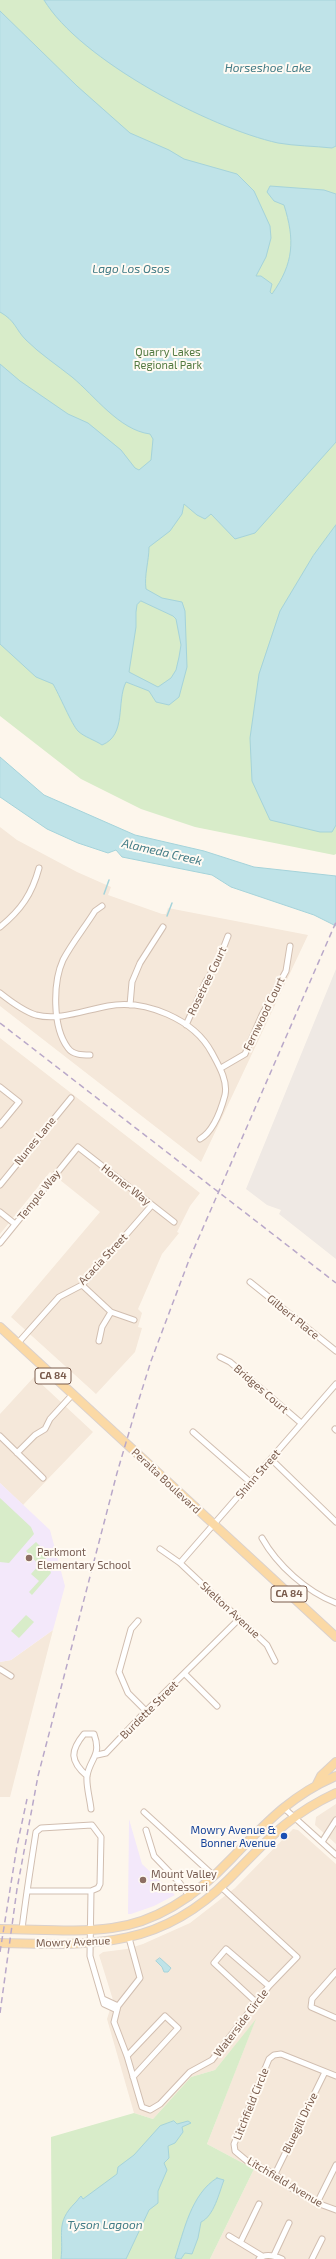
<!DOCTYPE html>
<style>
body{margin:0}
canvas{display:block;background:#fdf6ec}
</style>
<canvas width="336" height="2259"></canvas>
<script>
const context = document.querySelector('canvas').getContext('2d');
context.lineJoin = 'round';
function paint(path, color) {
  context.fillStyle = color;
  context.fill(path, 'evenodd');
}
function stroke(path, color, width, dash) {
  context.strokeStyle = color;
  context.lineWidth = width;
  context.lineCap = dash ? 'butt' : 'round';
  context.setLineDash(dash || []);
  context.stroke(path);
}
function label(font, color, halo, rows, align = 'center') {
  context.font = font + ' "Exo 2",sans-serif';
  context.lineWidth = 4;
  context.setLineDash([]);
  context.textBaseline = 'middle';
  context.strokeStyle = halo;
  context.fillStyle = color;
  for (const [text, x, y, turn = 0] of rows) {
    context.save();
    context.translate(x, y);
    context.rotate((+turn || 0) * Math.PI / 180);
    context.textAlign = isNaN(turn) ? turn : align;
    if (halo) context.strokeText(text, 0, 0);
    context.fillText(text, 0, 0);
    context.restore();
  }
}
paint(new Path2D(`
 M0,827l17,13 60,32 34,15 -3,8 54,19h4l2,-6 140,27 -107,227 -201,-156z
 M0,1038l200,155 -10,13 -13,26 2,1 -17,21 -24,55 4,4 -4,14 4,1 -7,24 -39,42 -85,-77 89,-105 -50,-40 -50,62z
 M34,1377l59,55 -70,73 -23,-22v-69z
 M53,1630l-43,167h-10v-135l11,-2z
 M336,1804v40l-21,-19 1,-8z
 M293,1829l5,1 38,34v395h-126l44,-90 -47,-25 48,-123 -40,49 -24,7 -38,42 -19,-6 -27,-94 6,-19 -14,-45 4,-3 24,-3 16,-5 47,-21 45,-35z`), '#f5e8da');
paint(new Path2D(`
 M336,969v290l-57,-45 2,-4 -14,-5 -21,-16z`), '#efe9e4');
paint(new Path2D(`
 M0,1483l50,47 15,56 -12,44 -42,30 -11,2z
 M129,1819l13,45 33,31 -21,11 -23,8h-3z`), '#f3e8fa');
paint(new Path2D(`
 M0,0h336v854l-2,1 -139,-28 -54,-18 -60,-30 -81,-63z
 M0,1498l31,29 3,7 -25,29 -9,-1z
 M36,1542l6,6 9,25 -19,22 -3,-3 10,-11 -8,-7 8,-9 -13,-14z
 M26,1615l8,7 -15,16 -8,-7z
 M256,2019l-49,125 47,25 -44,90h-158l-1,-122 83,-24 19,6 38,-42 24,-7z`), '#d8ecc9');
const water = new Path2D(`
 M44,0h292v146l-4,2c-18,-2 -37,-2 -54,-5 -68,-15 -198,-83 -234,-143z
 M0,11l77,75 53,47 39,17 15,9 53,15 17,17 16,35 1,12 -5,19 -10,19h5l11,8 -2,8 2,2c22,-31 23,-54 12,-89l-10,-4 -7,-9 3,-6 54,4 12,4v248l-81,91 -20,6 -24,-25 -6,5 -8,-4 -13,-11 -2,10 -12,17 -21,16c0,14 -5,28 -3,42l16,9 20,4 3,9 2,56 -8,30 -10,8 -13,-3 -7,-11 -23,-9c-10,20 1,53 -24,63 -7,-5 -18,-8 -24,-14 -6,-6 -19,-37 -25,-47l-17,-7 -36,-33v-280l20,17 48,33 20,9 33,27 14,18 4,2 12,-10 2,-21 -3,-5c-31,-4 -55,-38 -78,-57 -15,-12 -32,-23 -46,-37 -11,-11 -10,-19 -26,-28zM141,601l32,15 3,3 5,26 -2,12 -3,13 -5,8 -13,9 -29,-15 7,-45v-15l1,-7z
 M336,525v300l-4,7h-12l-50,-12 -18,-39 -2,-43 9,-64 21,-63 33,-55z
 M0,757l44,38 91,40 69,16 50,16 82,9v50l-22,-11 -83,-28 -19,-12 -90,-18 -6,-7 -8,3 -30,-10 -31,-14 -47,-32z
 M160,1958l11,10 -3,4h-4l-2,-5 -6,-6z
 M174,2121l3,3 11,-3 3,2 -9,4 1,5 -8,11 -7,3 1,12 -5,5 3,7 -9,21v12l-9,7 -23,49h-65c3,-25 -6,-36 14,-56 3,-3 3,-4 6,-7l2,3 34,-25 1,-7 16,-12 26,-29z
 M217,2178l7,2c-5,13 -10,36 -23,42l-3,16 -6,16 -7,-1 -4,6 -6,-1c9,-27 16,-64 42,-80z`);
paint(water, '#bfe3e8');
stroke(water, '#a5d3da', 1);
stroke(new Path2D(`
 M104,894l5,-14
 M167,916l5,-13`), '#a5d3da', 1.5);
const minor = new Path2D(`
 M0,927c21,-17 32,-33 39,-59
 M0,993c10,8 23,18 36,22 23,6 49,-5 72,-9 37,-7 86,13 104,47 7,13 16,28 13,42 -4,15 -11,36 -25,44
 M130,1005l2,-23 8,-19 23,-36
 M186,1025l20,-44 12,-19 10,-26
 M90,1055c-8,0 -17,0 -22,-7 -16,-21 -15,-66 -5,-88 9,-17 22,-33 32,-49l7,-5
 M221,1068l24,-14 17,-39 24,-44 4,-25
 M0,1087l19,15 -19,23
 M0,1185l71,-87
 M0,1212l15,12
 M0,1243l78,-96 96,75
 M250,1282l86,69
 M82,1285l29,27 23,8
 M99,1341l3,-14 9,-15
 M18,1343l41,-46 23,-12 70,-80
 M220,1357l10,5 71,61
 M335,1429l1,1
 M193,1432l57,50
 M0,1436l43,42
 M17,1453l18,-18 10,-6 5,-10 23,-25
 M271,1459l65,63
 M262,1538c15,27 45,54 74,65
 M160,1549l20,14 87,82 8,16
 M180,1563l156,-179
 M138,1621l-7,8 -12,43 9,21 18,18
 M0,1669l11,7
 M185,1674l32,32
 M97,1755l9,-2 40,-42 93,-92
 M87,1776c-17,-15 -17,-25 -3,-42h10c8,22 -4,24 -7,42 -1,10 3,23 4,33
 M284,1808l52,47
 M144,1812l70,64
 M146,1830l8,26 25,26 11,15
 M322,1842l14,-22
 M91,1891l-1,65 14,48 13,6
 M22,1929c4,-33 9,-65 14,-97l5,-4 51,-3 9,12 -1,47 -2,4 -7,3h-64
 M129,1938l11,40 -22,28 -4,16 13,34 15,51 8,3 10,-6 30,-32 22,-12 57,-74 28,-29 -76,-70
 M336,1972l-24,27 -1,8 25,11
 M103,1999l15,7
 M256,2002l-42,-39 12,-14 43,37
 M127,2056l38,-40 13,12 -45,49
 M336,2076l-55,-22 -7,1 -5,4 -35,85 1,7 12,10 28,13 16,14 26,15 19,7
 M275,2174l50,-102
 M317,2203l19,-38
 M229,2236l33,20
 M241,2241l18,-37
 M274,2255l15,-32
 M259,2259c6,-6 16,-3 23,0
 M312,2259l10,-20`);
const primary = new Path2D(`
 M0,1327l336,310
 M316,1786l5,-10 15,-14
 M0,1929c37,0 76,4 112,-1 48,-6 88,-36 120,-70 33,-34 59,-63 104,-82
 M0,1943c91,2 159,7 228,-63 37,-37 58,-64 108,-87`);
stroke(minor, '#d1beb0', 7);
stroke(primary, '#dad1cd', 10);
stroke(minor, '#fff', 5);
stroke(primary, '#fbd9a5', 8);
stroke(new Path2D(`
 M0,1023l336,260
 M0,1952l17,-106 10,-47
 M0,2013l17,-124 21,-113 79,-303 18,-61 16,-51 38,-101 147,-338`), '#b9a8c9', 1.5, [6, 4]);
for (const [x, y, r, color] of [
 [29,1558,4,"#8d6e63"],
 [284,1836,4,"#1a4fb4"],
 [143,1880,4,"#8d6e63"]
]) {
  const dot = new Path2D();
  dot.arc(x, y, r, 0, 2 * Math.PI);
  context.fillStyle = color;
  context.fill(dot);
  stroke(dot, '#fffaf3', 1.5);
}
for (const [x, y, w] of [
 [53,1376,36],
 [289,1594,36]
]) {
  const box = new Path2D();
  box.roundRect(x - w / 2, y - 8, w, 16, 3);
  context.fillStyle = '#fffaf3';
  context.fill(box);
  stroke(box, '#7a5c4d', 1);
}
label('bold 10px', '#7a5c4d', null, [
 ["CA 84",53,1376],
 ["CA 84",289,1594]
]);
label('11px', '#537a41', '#fffaf3', [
 ["Quarry Lakes",168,352],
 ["Regional Park",168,365]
]);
label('11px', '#7a5c4d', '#fffaf3', [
 ["Rosetree Court",207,981,-64],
 ["Fernwood Court",264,1014,-64],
 ["Nunes Lane",35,1141,-51],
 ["Horner Way",126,1185,38],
 ["Temple Way",39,1195,-51],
 ["Acacia Street",103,1259,-47],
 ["Gilbert Place",293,1317,39],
 ["Bridges Court",261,1389,41],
 ["Shinn Street",258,1474,-49],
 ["Peralta Boulevard",166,1481,43],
 ["Skelton Avenue",230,1610,43],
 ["Burdette Street",149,1710,-45],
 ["Mowry Avenue",73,1942,-2],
 ["Waterside Circle",241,2023,-53],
 ["Litchfield Circle",251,2104,-68],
 ["Bluegill Drive",300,2123,-64],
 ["Litchfield Avenue",285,2182,31]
]);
label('11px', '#785e54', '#fffaf3', [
 ["Parkmont",37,1552],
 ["Elementary School",37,1565],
 ["Mount Valley",151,1874],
 ["Montessori",151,1887]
], 'left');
label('11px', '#164399', '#fffaf3', [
 ["Mowry Avenue &",276,1830],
 ["Bonner Avenue",276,1843]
], 'right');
label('italic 12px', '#437c86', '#fffaf3', [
 ["Horseshoe Lake",268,68],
 ["Lago Los Osos",131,269],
 ["Alameda Creek",162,852,13],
 ["Tyson Lagoon",105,2225]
]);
</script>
